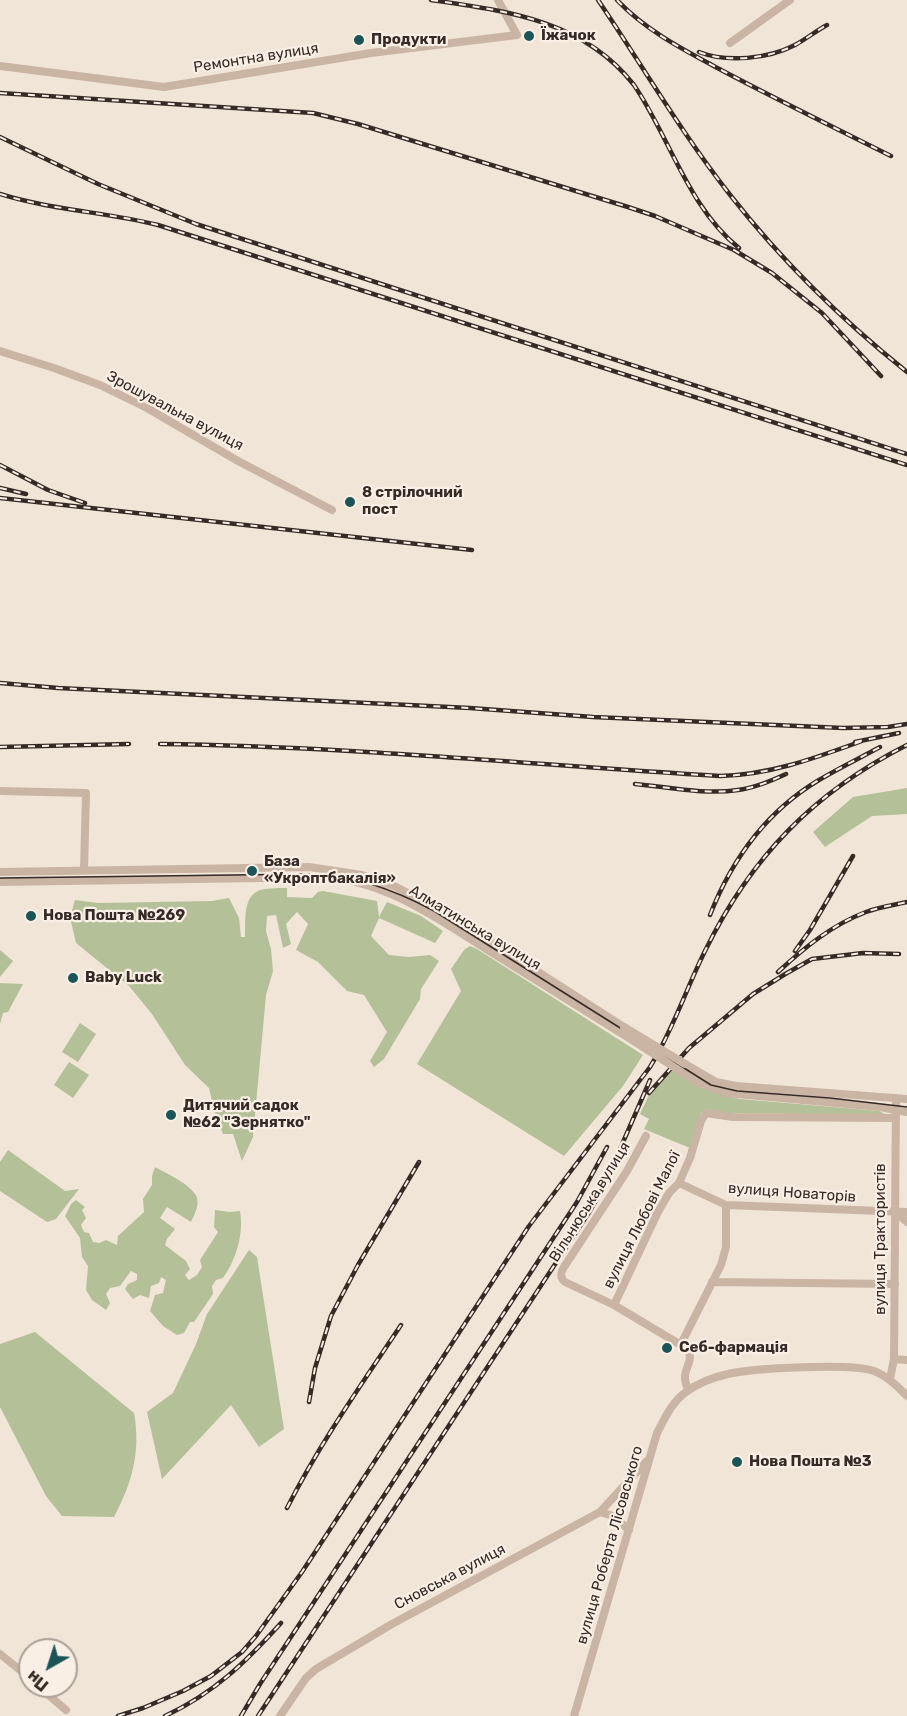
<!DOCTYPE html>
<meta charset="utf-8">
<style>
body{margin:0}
#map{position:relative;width:907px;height:1716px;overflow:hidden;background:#f1e5d8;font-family:Rubik,sans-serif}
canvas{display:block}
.north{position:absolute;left:18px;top:1638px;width:60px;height:60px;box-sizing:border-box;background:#f9efe5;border:2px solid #aba099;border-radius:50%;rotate:219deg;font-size:16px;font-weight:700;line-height:24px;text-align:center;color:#352a26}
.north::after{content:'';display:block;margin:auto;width:21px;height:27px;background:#1b5557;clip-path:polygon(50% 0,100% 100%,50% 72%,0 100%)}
</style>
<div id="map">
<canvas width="907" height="1716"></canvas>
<div class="north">Пн</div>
</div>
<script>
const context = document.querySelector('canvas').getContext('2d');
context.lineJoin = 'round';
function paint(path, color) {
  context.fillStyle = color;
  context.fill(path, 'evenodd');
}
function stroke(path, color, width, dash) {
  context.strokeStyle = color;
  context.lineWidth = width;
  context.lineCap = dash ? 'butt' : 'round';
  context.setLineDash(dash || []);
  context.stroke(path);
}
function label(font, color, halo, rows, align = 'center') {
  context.font = font + ' Rubik,sans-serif';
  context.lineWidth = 4.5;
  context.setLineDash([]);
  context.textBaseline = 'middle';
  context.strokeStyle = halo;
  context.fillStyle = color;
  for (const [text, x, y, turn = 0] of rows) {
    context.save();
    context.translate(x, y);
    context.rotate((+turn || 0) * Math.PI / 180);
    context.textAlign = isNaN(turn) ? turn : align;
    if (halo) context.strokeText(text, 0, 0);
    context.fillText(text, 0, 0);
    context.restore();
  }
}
paint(new Path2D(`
 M907,788v26l-35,2 -47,31 -12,-15 40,-35z
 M278,888h9v9l25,1 6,-6 5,-1 54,10 2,16 8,-15 34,14 22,15 -8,12 -56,-25 -8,18 18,19 20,2 21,-2 9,6 -18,28 -1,10 -36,60 -10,8 -4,-6 17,-29 -23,-37 -17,-4 -29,-29 -22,-12 12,-26 -11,-12 -11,12 5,20 -8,4 -7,-33 -9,1 -1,15 5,18 2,22 -7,24 -13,142 -11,24 -9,-27h-10l-8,-21 -6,-25 -24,-23 -33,-51 -23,-28 -53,-43 -6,-26 5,-17 23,3 114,-2 17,-3 10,20 2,19h4c1,-13 -3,-39 13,-46 6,-3 14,-2 20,-3z
 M470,946l7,3 166,106 -20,31 -59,70 -147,-92 44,-73 -10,-22 13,-19z
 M0,950l13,11 -13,16z
 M0,983l23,1 -15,28 -5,1 -3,11z
 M80,1023l16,11 -18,28 -16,-10z
 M69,1062l20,13 -16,23 -19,-13z
 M672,1069c22,15 42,25 68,30l139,12 8,4 -159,-2 -22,-4 -5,4 -11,35 -46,-19 5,-10 -9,-5 8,-17z
 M8,1150l57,41 14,-2 -23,30 -9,3 -47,-31v-29z
 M155,1167c11,6 33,16 40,27 6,8 0,20 -4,28l-24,-15 -7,11 15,11 -8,10 -2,6 21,16 4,8 -5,6 4,5 8,-5 5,-8 -2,-7 18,-28 -4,-5 1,-17 15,2 10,-1c4,23 -4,49 -17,67l-7,2 -4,6 1,8 -19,28h-4l-6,11 -7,2 -14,-9 -13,-15 5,-16 8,-2 3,-13 -5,-3 -2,6 -8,3 -2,12 -9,-3 -7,4 -8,-10 3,-5 9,-4v-6l-6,-3 -11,15 -10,2 -4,6 4,9 -4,7 -14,-10 -6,-10 2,-24 -6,-9 -2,-19 -15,-22 6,-12 5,-4 9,7 -3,3 4,8 -5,7 3,7 5,1 4,9 6,1 7,-3 11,5 1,-9 26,-24 -1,-13 9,-14v-9z
 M249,1250l8,7 27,172 -25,18 -28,-42 -69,74 -15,-67 26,-19 23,-49 11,-30z
 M35,1332l99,81c7,39 -2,70 -20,104l-52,-1 -16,-20 -46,-89v-63z`), '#b4c098');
stroke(new Path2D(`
 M730,43l60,-43
 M0,66l164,21 207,-34 146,-18 -19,-35
 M0,351l54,17 46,17 47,23 91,53 94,49
 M0,791l86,2 -2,77
 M0,872l309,-5 53,8 32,11 48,24 182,117
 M0,882l326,-5c59,5 106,38 154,68 47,29 94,59 141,88
 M685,1064l31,18 20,4 171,13
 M680,1071l19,12 27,10 154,14 27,5
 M646,1136l-19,35 -63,96c-3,5 -5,10 1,15l49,23 72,43c9,11 0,16 -1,28 -1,5 2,9 3,14
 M679,1183l47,22 181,7
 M895,1212l12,10
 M712,1282l183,2
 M614,1305l44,-93 11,-19 10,-10 11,-25 11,-37 5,-8 27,4 163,1
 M681,1344l40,-79 5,-18v-42
 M894,1359l13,1
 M890,1379l4,-20 2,-261
 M600,1512l13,4 16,14
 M0,1654l30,24
 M38,1686l28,24
 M280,1716l26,-38 10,-9 76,-45 208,-112 47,-51
 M574,1716l83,-283c8,-15 15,-31 29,-41 11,-8 28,-15 42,-18 26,-6 123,-11 146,-3 13,5 23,15 33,25`), '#cab4a4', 8);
stroke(new Path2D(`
 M0,878l311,-4c44,1 84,16 123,37l277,174 26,6 93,7 77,9`), '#352a26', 1.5);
const rail = new Path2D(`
 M431,0c76,11 152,20 203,85 36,53 54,122 105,163
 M598,0c44,65 84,134 133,196 51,65 111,124 176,176
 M617,0c29,31 69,51 106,71 55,29 112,57 168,85
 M699,52c28,11 69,7 96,-7 11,-6 21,-14 32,-20
 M0,93l313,20 45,11 270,83 27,9 79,34 38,23 50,40 59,63
 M0,137l98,47 98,40 711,230
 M0,194c51,16 106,18 158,31l749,240
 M0,465l48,25 37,13
 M0,488l26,6
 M0,498l472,52
 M0,683l58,5 412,20 123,9 250,11 45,-1 19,-3
 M855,742l44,-9
 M160,744c187,2 373,21 560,32 50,-1 95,-18 142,-35
 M0,747l129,-3
 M635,784c33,3 70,11 103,6 16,-2 33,-9 48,-16
 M710,915c22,-56 57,-104 109,-135 20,-12 41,-22 61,-33
 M795,951l15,-21 43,-74
 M778,972c27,-25 54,-47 88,-60 13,-5 28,-7 41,-10
 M649,1093l40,-45 64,-54 34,-21 25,-14 51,-6 36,1
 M309,1402l6,-34 16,-52 27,-51 61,-103
 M287,1508c33,-65 74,-123 114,-183
 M118,1716l25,-8 40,-17 28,-15 31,-24 14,-16 46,-64 227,-346 121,-159c23,-37 36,-78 55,-116 46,-94 109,-159 202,-206
 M165,1716c49,-23 80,-53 116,-93
 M241,1716l19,-32 317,-482 30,-55
 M258,1716l332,-505 14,-25 46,-106`);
stroke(rail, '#352a26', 4.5);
stroke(rail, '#f9efe5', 2, [7]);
stroke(new Path2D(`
 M624,1027l61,37
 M621,1033l59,38`), '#cab4a4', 8);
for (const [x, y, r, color] of [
 [529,36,6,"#1b5557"],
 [359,40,6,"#1b5557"],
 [350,502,6,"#1b5557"],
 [252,871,6,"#1b5557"],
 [31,916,6,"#1b5557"],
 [73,978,6,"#1b5557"],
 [171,1115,6,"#1b5557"],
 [667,1348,6,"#1b5557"],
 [737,1462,6,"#1b5557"]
]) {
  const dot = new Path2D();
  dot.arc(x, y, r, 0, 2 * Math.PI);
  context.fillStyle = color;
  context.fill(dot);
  stroke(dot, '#f9efe5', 2);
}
label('bold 15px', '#352a26', '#f9efe5', [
 ["Їжачок",541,36],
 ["Продукти",371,40],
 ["8 стрілочний",362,493],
 ["пост",362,510],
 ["База",264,862],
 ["«Укроптбакалія»",264,879],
 ["Нова Пошта №269",43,916],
 ["Baby Luck",85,978],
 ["Дитячий садок",183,1106],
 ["№62 \"Зернятко\"",183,1123],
 ["Себ-фармація",679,1348],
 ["Нова Пошта №3",749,1462]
], 'left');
label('15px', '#352a26', '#f9efe5', [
 ["Ремонтна вулиця",256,58,-9],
 ["Зрошувальна вулиця",175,411,28],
 ["Алматинська вулиця",475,928,31],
 ["вулиця Новаторів",792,1193,4],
 ["Вільнюська вулиця",590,1202,-58],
 ["вулиця Любові Малої",642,1220,-63],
 ["вулиця Трактористів",881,1239,-90],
 ["вулиця Роберта Лісовського",610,1545,-74],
 ["Сновська вулиця",450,1577,-28]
]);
</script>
